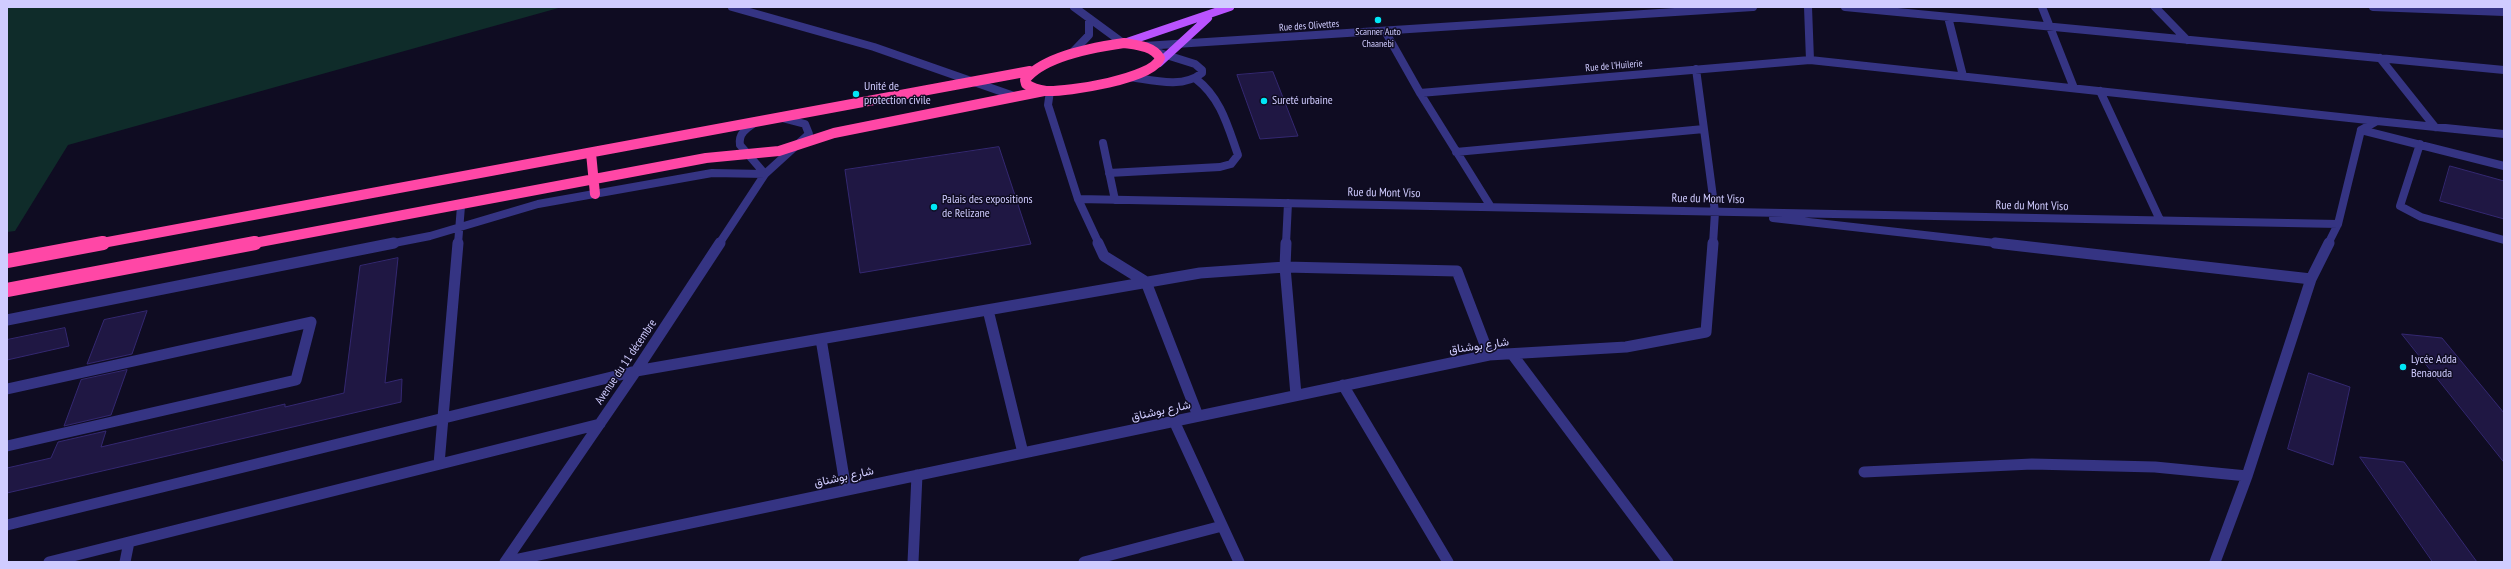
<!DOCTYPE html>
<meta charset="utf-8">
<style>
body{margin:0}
#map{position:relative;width:2511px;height:569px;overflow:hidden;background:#0f0c22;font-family:"PT Sans Narrow",sans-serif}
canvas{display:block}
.frame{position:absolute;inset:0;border:8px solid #d0ccff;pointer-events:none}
</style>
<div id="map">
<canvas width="2511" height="569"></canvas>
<div class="frame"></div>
</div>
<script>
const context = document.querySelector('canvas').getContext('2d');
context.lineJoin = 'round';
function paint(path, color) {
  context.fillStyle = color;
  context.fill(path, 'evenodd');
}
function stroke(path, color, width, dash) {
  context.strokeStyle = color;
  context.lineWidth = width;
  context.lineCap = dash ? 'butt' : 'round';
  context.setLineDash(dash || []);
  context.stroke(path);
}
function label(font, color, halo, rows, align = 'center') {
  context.font = font + ' "PT Sans Narrow",Vazirmatn,sans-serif';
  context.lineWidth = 3;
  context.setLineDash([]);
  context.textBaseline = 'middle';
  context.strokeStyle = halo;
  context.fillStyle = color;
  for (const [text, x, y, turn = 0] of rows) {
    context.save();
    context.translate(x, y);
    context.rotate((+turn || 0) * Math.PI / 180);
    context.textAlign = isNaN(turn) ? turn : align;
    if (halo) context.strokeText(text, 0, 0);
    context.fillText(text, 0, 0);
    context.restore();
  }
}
paint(new Path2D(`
 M7,7h555l-494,138 -53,86 -8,1z`), '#0f2c2a');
const building = new Path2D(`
 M1273,72l25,64 -38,3 -23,-64z
 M999,147l32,97 -171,29 -15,-103z
 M2450,166l54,15v38l-64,-18z
 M398,258l-13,125 17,-4 -1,23 -394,91v-25l44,-10 7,-16 48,-11 -5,16 184,-43v3l59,-14 16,-127z
 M147,311l-15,43 -45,10 17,-44z
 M65,328l4,18 -62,14v-20z
 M2402,334l40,4 62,75v49z
 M127,370l-16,45 -47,11 17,-46z
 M2309,373l41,14 -17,78 -45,-16z
 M2360,457l44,5 73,100h-44z`);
paint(building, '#1f1743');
stroke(building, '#342871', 1);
stroke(new Path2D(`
 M732,7l142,40 140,49
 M1074,7l49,36
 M1808,7l2,53 567,61
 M1845,7l659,63
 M2042,7l32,81
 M2155,7l32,33
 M2373,7l131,5
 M1948,17l15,59
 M1385,31l35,62 71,114
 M1144,46l609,-39
 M1070,55l19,-20v-16
 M2380,58l55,69
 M1696,69l19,143 -2,32
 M1130,77c22,3 53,12 72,-4v-3l-7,-6 -35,-11
 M1050,91l-2,14 30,94 21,45
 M2100,91l60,129
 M1420,93l390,-33
 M756,122c-9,6 -18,11 -16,23l25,29
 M2504,134l-127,-13 -16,9 143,36
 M1103,143l12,57
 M2420,144l-20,62 21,11 83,23
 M1456,152l248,-23
 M1109,173l111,-6 11,-3 7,-9c-10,-28 -17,-57 -42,-76
 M1078,199l1260,25
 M1773,218l231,26
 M389,244l41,-8 108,-32 174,-31 53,1
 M458,244l3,-38
 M719,244l46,-70 44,-40 -4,-10 -23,-6
 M1286,244l2,-41
 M2328,244l10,-20 23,-94`), '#353483', 8);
stroke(new Path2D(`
 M1098,243l6,13 42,26 52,134
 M1286,243l-1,24 11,128
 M1995,243l316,36
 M988,310l35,143
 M7,320l387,-77
 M821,339l25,151
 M1512,354l156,208
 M1343,385l105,177
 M7,389l304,-67 -15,58 -289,66
 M1174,421l65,141
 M439,464l19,-221
 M1864,472l168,-8 123,3 92,9
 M7,525l629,-154 564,-98 85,-6 172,4 32,84
 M49,562l551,-138
 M125,562l4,-20
 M505,562l984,-207 137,-8 80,-15 7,-89
 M505,562l131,-191 84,-128
 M913,562l4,-87
 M1084,562l138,-36
 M2215,562l32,-86 64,-197 18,-36`), '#353483', 11);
stroke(new Path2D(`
 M1124,43l106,-36
 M1159,63l49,-45`), '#b953ff', 8);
stroke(new Path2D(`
 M1124,43c13,2 29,3 36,15 -6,21 -93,34 -114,33 -7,-1 -14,-3 -20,-7l-1,-4c18,-24 70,-33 99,-37z
 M591,153l4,41
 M97,244l933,-173
 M249,244l457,-86 73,-7 55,-18 210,-42`), '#ff47a6', 10);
stroke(new Path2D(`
 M7,261l96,-18
 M7,290l248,-47`), '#ff47a6', 14);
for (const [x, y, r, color] of [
 [1378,20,4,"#00e7f7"],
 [856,94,4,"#00e7f7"],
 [1264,101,4,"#00e7f7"],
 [934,207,4,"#00e7f7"],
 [2403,367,4,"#00e7f7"]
]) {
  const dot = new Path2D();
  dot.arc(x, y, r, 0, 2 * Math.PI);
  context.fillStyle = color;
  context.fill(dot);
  stroke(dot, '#0f0c22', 1.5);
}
label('10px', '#d0ccff', '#0f0c22', [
 ["Rue des Olivettes",1309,26,-4],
 ["Rue de l'Huilerie",1614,66,-5]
]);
label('10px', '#d0ccff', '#0f0c22', [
 ["Scanner Auto",1378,32],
 ["Chaanebi",1378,44]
]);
label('12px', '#d0ccff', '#0f0c22', [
 ["Unité de",864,87],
 ["protection civile",864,101],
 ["Sureté urbaine",1272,101],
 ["Palais des expositions",942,200],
 ["de Relizane",942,214],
 ["Lycée Adda",2411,360],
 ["Benaouda",2411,374]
], 'left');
label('12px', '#d0ccff', '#0f0c22', [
 ["Rue du Mont Viso",1384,193,1],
 ["Rue du Mont Viso",1708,199,1],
 ["Rue du Mont Viso",2032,206,1],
 ["شارع بوشناق",1479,346,-8],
 ["Avenue du 11 décembre",626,362,-56],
 ["شارع بوشناق",1161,411,-12],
 ["شارع بوشناق",844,477,-12]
]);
</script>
